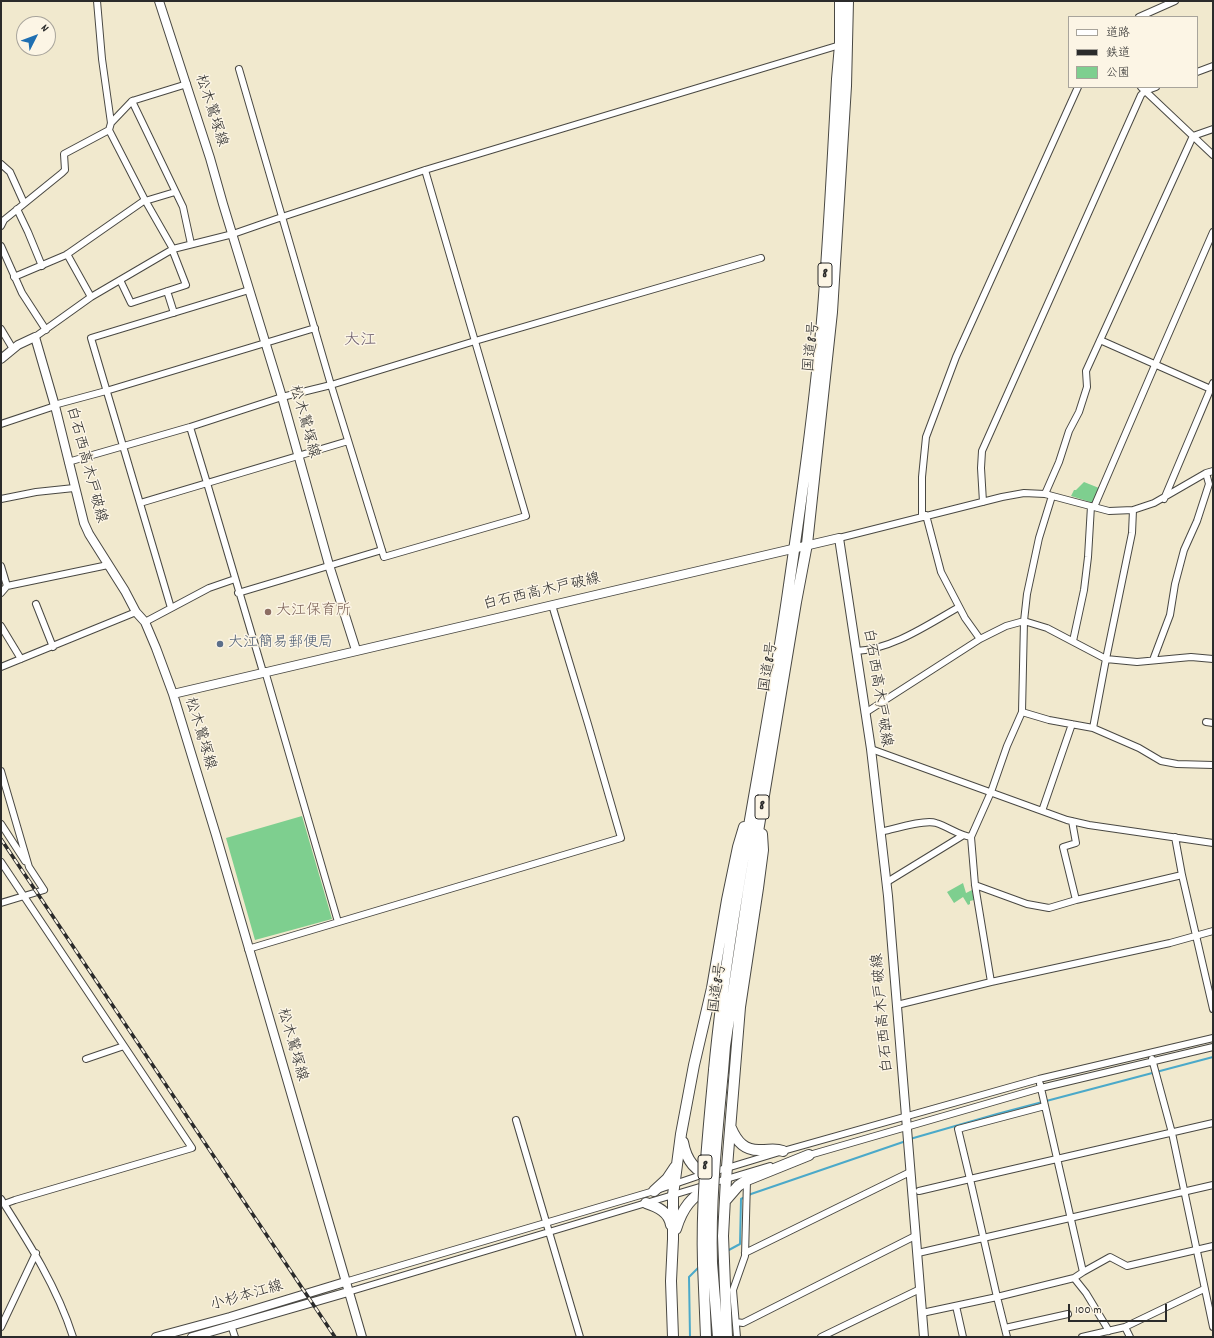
<!DOCTYPE html>
<meta charset="utf-8">
<style>
body{margin:0}
#map{position:relative;width:1214px;height:1338px;overflow:hidden;background:#f1e9ce;font-family:Dekko,"Klee One",sans-serif}
canvas{display:block}
.frame{position:absolute;inset:0;border:2px solid #2b2b2b;pointer-events:none}
.legend{position:absolute;left:1068px;top:16px;width:130px;height:72px;box-sizing:border-box;background:#fcf5e5;border:1px solid #a8a49b;margin:0;padding:5px 7px;list-style:none;font-size:12px;color:#2b2b2b}
.legend li{display:flex;align-items:center;gap:8px;height:20px}
.legend b{width:20px;border:1px solid #a8a49b}
.north{position:absolute;left:16px;top:16px;width:40px;height:40px;box-sizing:border-box;background:#fcf5e5;border:1px solid #a8a49b;border-radius:50%;rotate:48deg;font-size:11px;font-weight:700;line-height:16px;text-align:center;color:#2b2b2b}
.north::after{content:'';display:block;margin:auto;width:14px;height:18px;background:#1f6fb2;clip-path:polygon(50% 0,100% 100%,50% 72%,0 100%)}
.scale{position:absolute;left:1068px;top:1304px;width:99px;height:18px;box-sizing:border-box;border:2px solid #2b2b2b;border-top:0;padding-left:5px;font-size:12px;line-height:14px;white-space:nowrap;color:#2b2b2b;-webkit-text-stroke:3px #fcf5e5;paint-order:stroke}
</style>
<div id="map">
<canvas width="1214" height="1338"></canvas>
<div class="frame"></div>
<ul class="legend">
<li><b style="height:5px;background:#fff"></b>道路</li>
<li><b style="height:5px;background:#2b2b2b"></b>鉄道</li>
<li><b style="height:11px;background:#7ecf8f"></b>公園</li>
</ul>
<div class="north">N</div>
<div class="scale">100 m</div>
</div>
<script>
const context = document.querySelector('canvas').getContext('2d');
context.lineJoin = 'round';
function paint(path, color) {
  context.fillStyle = color;
  context.fill(path, 'evenodd');
}
function stroke(path, color, width, dash) {
  context.strokeStyle = color;
  context.lineWidth = width;
  context.lineCap = dash ? 'butt' : 'round';
  context.setLineDash(dash || []);
  context.stroke(path);
}
function label(font, color, halo, rows, align = 'center') {
  context.font = font + ' Dekko,"Klee One",sans-serif';
  context.lineWidth = 3;
  context.setLineDash([]);
  context.textBaseline = 'middle';
  context.strokeStyle = halo;
  context.fillStyle = color;
  for (const [text, x, y, turn = 0] of rows) {
    context.save();
    context.translate(x, y);
    context.rotate((+turn || 0) * Math.PI / 180);
    context.textAlign = isNaN(turn) ? turn : align;
    if (halo) context.strokeText(text, 0, 0);
    context.fillText(text, 0, 0);
    context.restore();
  }
}
paint(new Path2D(`
 M1084,482l15,6 -6,15 -22,-7 3,-6h2z
 M302,816l30,103 -77,21 -29,-102z
 M963,883l3,10 6,-3 2,10 -4,1v3l-2,1 -5,-8 -9,6 -7,-11z`), '#7ecf8f');
stroke(new Path2D(`
 M910,1139l87,-25 216,-57
 M727,1251l13,-7 1,-45 10,-5 155,-53
 M690,1337l-1,-60 10,-10`), '#4ba9c9', 2);
const minor = new Path2D(`
 M1139,17l36,-16
 M239,69l92,316 53,172 142,-41 -101,-346
 M1197,72l16,-6
 M1141,87l72,68
 M132,101l51,106 8,37
 M111,123l21,-22 55,-17
 M109,130l36,70 28,49
 M1,164l9,8 14,31
 M145,201l30,-9
 M17,209l11,23 14,34
 M1,226l3,-6 58,-47 3,-3 -1,-16 45,-24 2,-7 -9,-64 -5,-58
 M1,246l21,47 24,37
 M67,254l24,43
 M14,277l52,-22 79,-55
 M120,280l11,23 55,-18 -14,-36
 M167,291l7,22
 M1,329l12,20
 M35,337l56,-40 82,-48 60,-15 49,-17 143,-47 415,-125
 M1100,340l113,50
 M54,405l52,-14 209,-63
 M1,424l54,-18
 M190,427l17,56 56,189
 M68,462l122,-35 92,-30 49,-12 144,-44 286,-83
 M1045,494l14,-32 10,-31 10,-19 8,-25 -1,-16 107,-235 20,-7
 M1,499l35,-7 38,-4
 M1164,499l49,-116
 M983,502l-2,-34 1,-17 159,-356 4,-4 11,-4
 M140,503l208,-62
 M1094,507l61,-142 58,-133
 M926,515l15,57 24,46 15,21
 M922,516v-39l4,-40 30,-80 122,-270
 M839,538l163,-41 22,-4 21,1 64,17 24,-1 21,-7 52,-30 7,-2
 M1,566l6,20 101,-21
 M1,593l6,-7
 M238,593l144,-43
 M36,604l17,43
 M171,608l-80,-270 158,-48
 M145,622l64,-34 26,-9
 M1,626l20,33
 M1073,641l11,-51 4,-33 3,-51
 M856,651c37,-2 71,-26 103,-44
 M1153,660l17,-45 5,-31 9,-34 13,-29 12,-37 -3,-11
 M1,667l135,-55
 M265,671l73,251
 M1022,712l27,8 44,8 46,20 22,13 16,3 36,1
 M865,713l115,-74 26,-13 18,-5 23,7 59,31 31,3 54,-5 22,2
 M1206,722l7,1
 M1093,728l13,-69 26,-126 1,-23
 M871,749l196,71 22,5 124,18
 M1,771l28,96 15,23 -43,13
 M1042,811l30,-87
 M1072,821l4,22 -13,4 13,53
 M1,824l24,37
 M881,832c13,-3 44,-13 55,-9 13,4 22,12 35,14
 M1175,837l7,38 31,134
 M1,862l123,184
 M887,882l75,-46
 M975,885l52,19 22,4 27,-8 106,-25
 M248,949l373,-111 -33,-114 -36,-119
 M991,982l-16,-97 -4,-48 20,-45 16,-46 15,-34 2,-91 3,-27 12,-56 13,-42
 M897,1005l94,-23 179,-39 43,-12
 M1152,1059l20,74 41,194
 M1040,1084l43,188 -9,6 12,15 23,38
 M516,1120l64,217
 M806,1156l235,-68 172,-41
 M919,1191l51,-12 -12,-50 87,-23
 M1,1199c28,44 56,88 72,138
 M4,1204l11,-4 177,-52 -68,-102 -38,13
 M745,1253l165,-81
 M918,1253l295,-68
 M1083,1272l27,-15 17,9 86,-20
 M345,1282l309,-91 50,-17 23,-6 56,-17 256,-72 174,-41
 M348,1292l422,-126
 M956,1306l7,31
 M922,1313l75,-16 -27,-118 243,-56
 M736,1322l7,1 172,-87
 M231,1325l4,12
 M1,1327l35,-74
 M1125,1327l5,10
 M1005,1328l63,-14
 M737,1337l-4,-47 12,-34 2,-76
 M821,1337l99,-48
 M1007,1337l-10,-40 77,-19
 M1082,1337l43,-10 79,-38`);
const major = new Path2D(`
 M159,1l51,157 13,46 59,193 47,168 27,85
 M1,359l17,-14 17,-8 20,69 29,117 5,11 36,57 11,21 9,10 11,26 17,46 43,141 146,502
 M173,694l666,-156 32,211 17,147 36,441
 M156,1337l74,-20 115,-35
 M192,1337l156,-45`);
const highway = new Path2D(`
 M714,1070c15,-158 50,-314 73,-471 14,-96 28,-193 36,-290 6,-76 10,-153 14,-230l3,-34v-44
 M723,1071l2,-25 23,-154 48,-290 11,-58 25,-232 14,-226 2,-85
 M731,1128c6,14 14,23 30,22 9,0 14,-2 22,1
 M683,1142c3,17 11,30 29,34
 M654,1191l13,-12 8,-12
 M725,1201l13,-15 9,-6 62,-25
 M646,1203c12,4 23,9 25,22
 M676,1229c7,-23 15,-30 34,-45
 M712,1263l6,74
 M703,1264l3,73
 M673,1337l-2,-56 2,-42v-44l8,-61 13,-69 18,-77 15,-88 11,-53 6,-20
 M727,1337l-4,-101 3,-57 14,-172 18,-119 5,-38 -1,-16`);
stroke(minor, '#494843', 8);
stroke(major, '#494843', 10);
stroke(highway, '#494843', 12);
stroke(minor, '#fff', 6);
stroke(major, '#fff', 8);
stroke(highway, '#fff', 10);
const rail = new Path2D(`
 M1,839l334,498`);
stroke(rail, '#2b2b2b', 3.5);
stroke(rail, '#fcf5e5', 2, [6]);
const highwayBridge = new Path2D(`
 M712,1263c-2,-64 5,-128 11,-192
 M703,1264c-2,-65 5,-129 11,-194`);
stroke(highwayBridge, '#494843', 12, []);
stroke(highwayBridge, '#fff', 10);
for (const [x, y, r, color] of [
 [268,612,4,"#8d6e63"],
 [220,644,4,"#5c6f8a"]
]) {
  const dot = new Path2D();
  dot.arc(x, y, r, 0, 2 * Math.PI);
  context.fillStyle = color;
  context.fill(dot);
  stroke(dot, '#fcf5e5', 1.5);
}
for (const [x, y, w] of [
 [825,275,14],
 [762,807,14],
 [705,1167,14]
]) {
  const box = new Path2D();
  box.roundRect(x - w / 2, y - 12, w, 24, 3);
  context.fillStyle = '#fcf5e5';
  context.fill(box);
  stroke(box, '#2b2b2b', 1);
}
label('bold 14px', '#2b2b2b', null, [
 ["8",825,275],
 ["8",762,807],
 ["8",705,1167]
]);
label('15px', '#2b2b2b', '#fcf5e5', [
 ["松木鷲塚線",210,111,72],
 ["国道8号",813,347,-84],
 ["松木鷲塚線",303,422,74],
 ["白石西高木戸破線",85,465,75],
 ["白石西高木戸破線",542,593,-13],
 ["国道8号",770,667,-81],
 ["白石西高木戸破線",876,688,81],
 ["松木鷲塚線",199,734,73],
 ["国道8号",719,988,-82],
 ["白石西高木戸破線",884,1013,-95],
 ["松木鷲塚線",291,1045,74],
 ["小杉本江線",247,1297,-16]
]);
label('15px', '#785e54', '#fcf5e5', [
 ["大江保育所",276,612]
], 'left');
label('15px', '#4e5e75', '#fcf5e5', [
 ["大江簡易郵便局",228,644]
], 'left');
label('16px', '#68596b', '#fcf5e5', [
 ["大江",360,342]
]);
</script>
